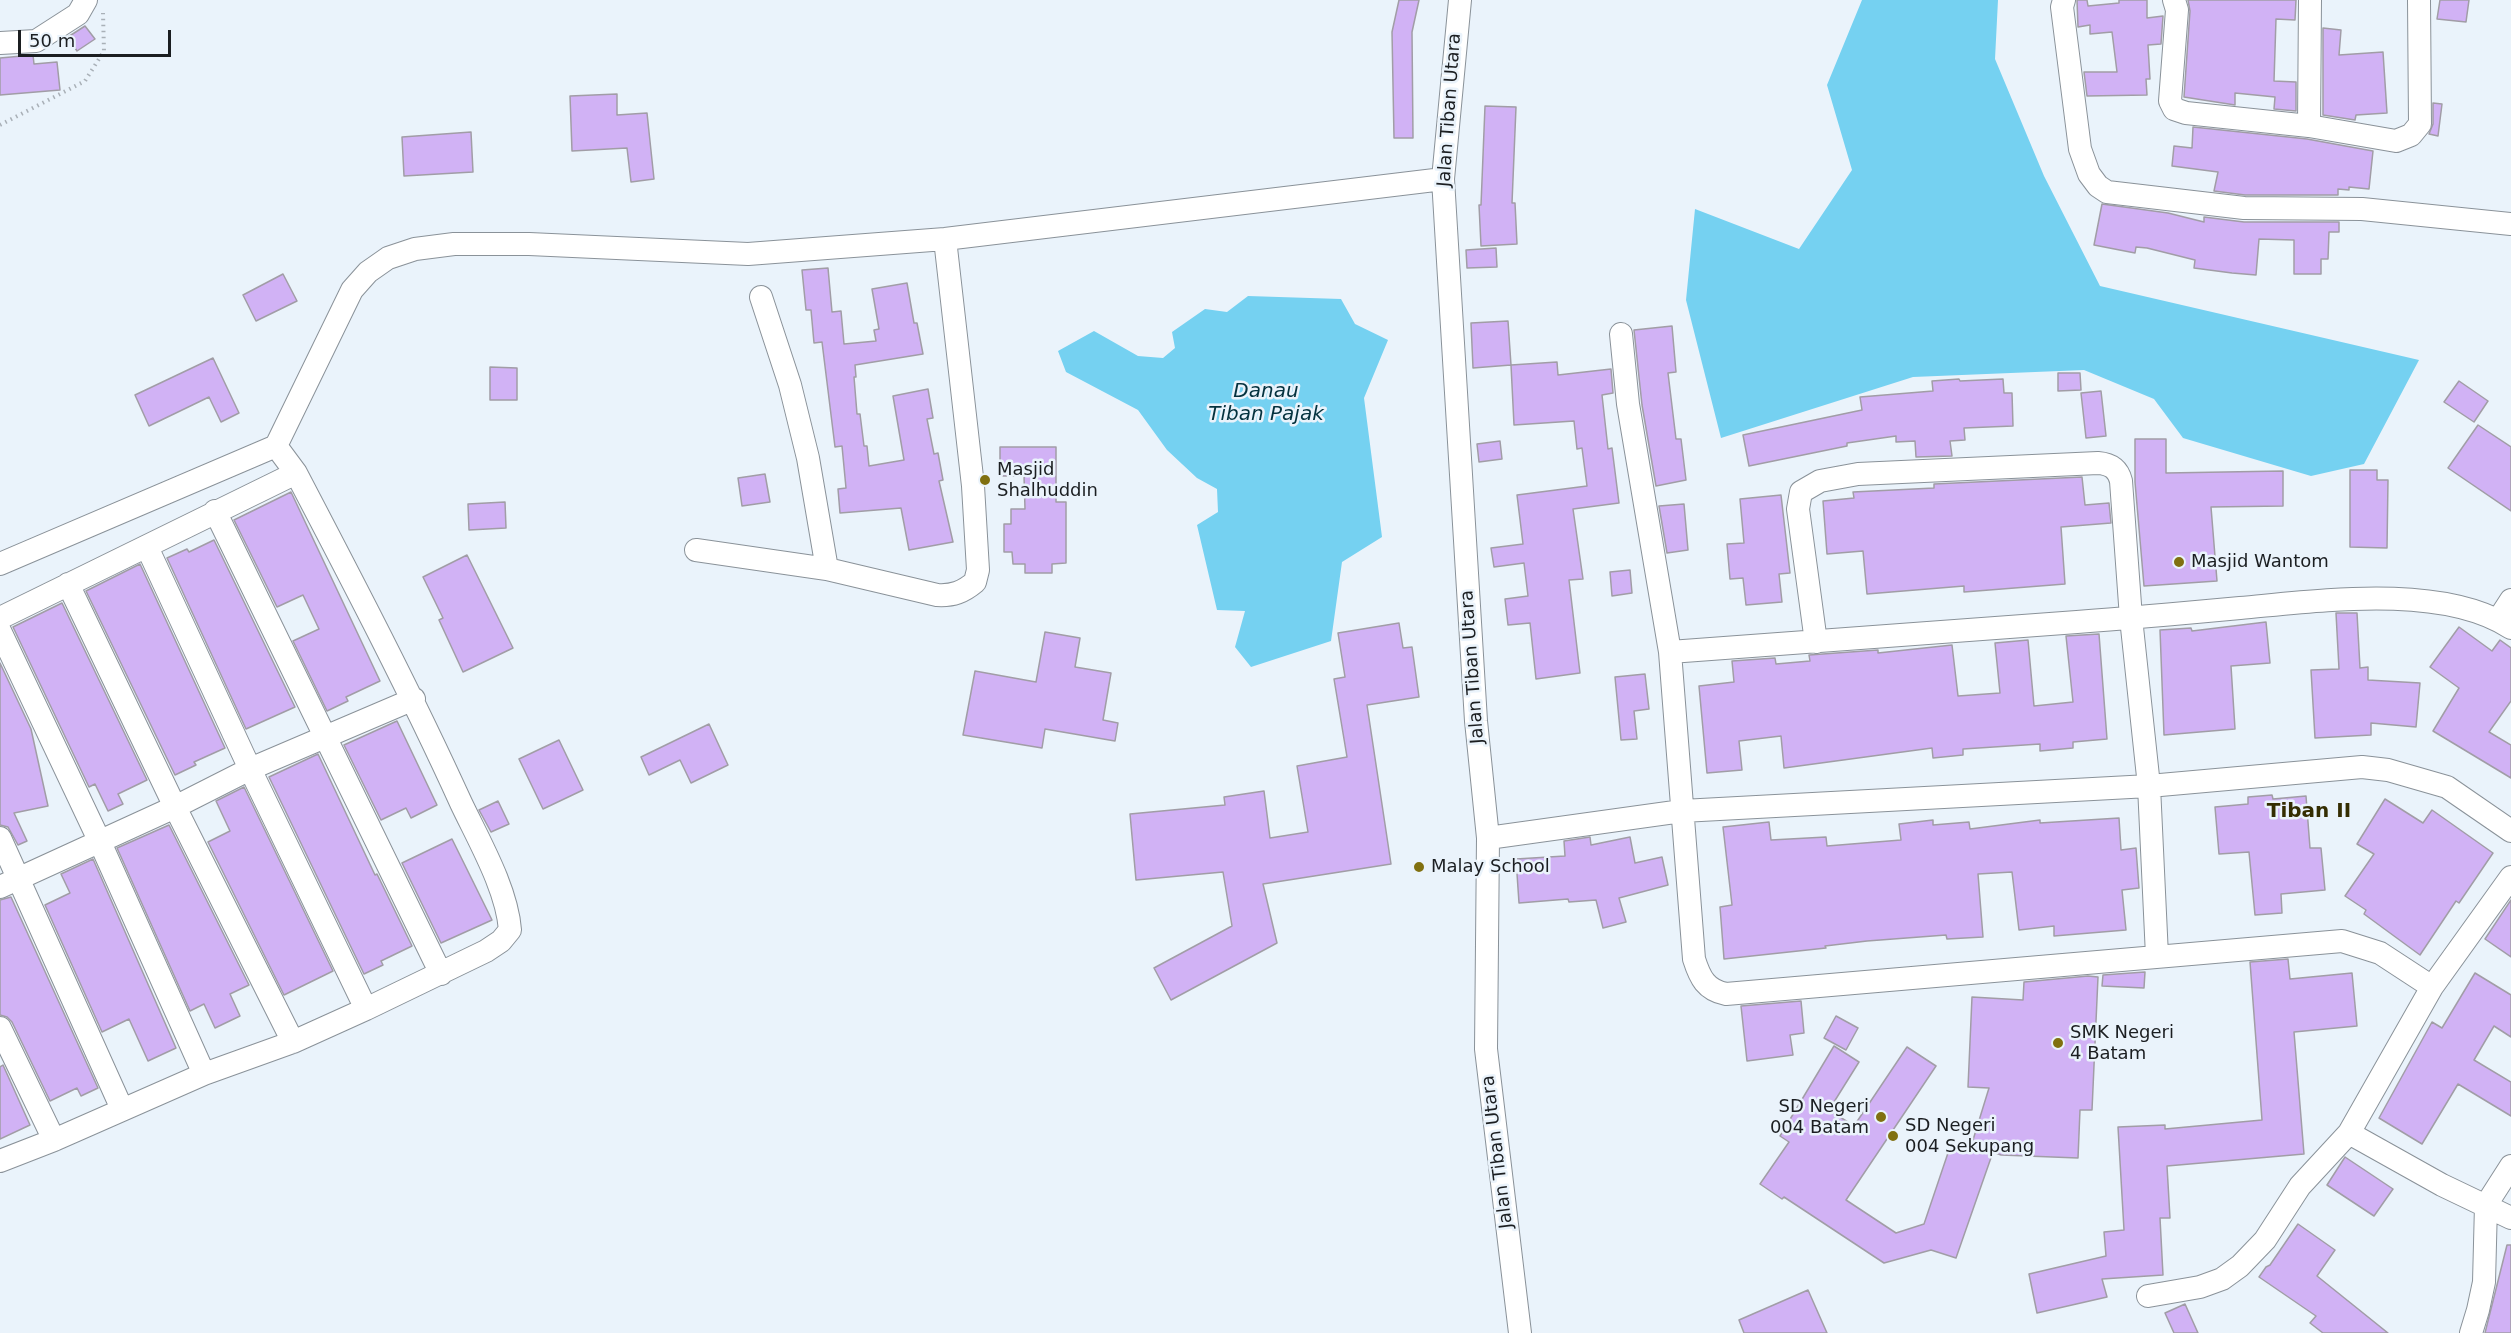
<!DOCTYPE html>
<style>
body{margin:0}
#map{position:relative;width:2511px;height:1333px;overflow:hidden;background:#eaf3fb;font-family:"DejaVu Sans",sans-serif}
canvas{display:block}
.scale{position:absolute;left:18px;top:30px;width:153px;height:27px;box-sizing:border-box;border:3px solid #1b1e21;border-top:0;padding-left:8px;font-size:18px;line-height:21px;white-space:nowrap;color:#1b1e21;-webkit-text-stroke:4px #eaf3fb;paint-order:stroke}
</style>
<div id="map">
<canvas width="2511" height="1333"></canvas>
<div class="scale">50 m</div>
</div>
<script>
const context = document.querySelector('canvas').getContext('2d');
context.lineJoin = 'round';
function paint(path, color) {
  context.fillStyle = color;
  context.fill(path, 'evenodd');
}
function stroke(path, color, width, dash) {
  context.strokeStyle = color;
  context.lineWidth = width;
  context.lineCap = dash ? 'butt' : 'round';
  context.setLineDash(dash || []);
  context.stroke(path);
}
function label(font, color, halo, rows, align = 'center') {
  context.font = font + ' "DejaVu Sans",sans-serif';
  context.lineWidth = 5;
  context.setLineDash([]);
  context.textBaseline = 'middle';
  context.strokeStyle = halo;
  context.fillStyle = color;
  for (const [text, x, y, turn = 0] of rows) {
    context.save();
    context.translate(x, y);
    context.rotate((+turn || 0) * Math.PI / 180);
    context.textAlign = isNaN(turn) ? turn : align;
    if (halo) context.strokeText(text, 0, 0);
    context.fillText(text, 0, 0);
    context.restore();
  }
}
paint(new Path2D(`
 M1862,0h136l-3,59 49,117 56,110 319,74 -55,104 -53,12 -128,-38 -29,-39 -70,-29 -171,7 -192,61 -35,-138 9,-91 104,40 53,-79 -25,-85z
 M1248,296l93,3 14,25 33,16 -24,58 18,139 -40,25 -11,79 -80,26 -16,-20 10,-36 -28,-1 -20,-85 21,-13 -1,-23 -20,-11 -30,-28 -29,-40 -72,-38 -8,-21 36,-20 44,25 25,2 12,-10 -3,-16 33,-23 22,3z`), '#75d1f1');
const building = new Path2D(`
 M1399,0h20l-7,32 1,106h-19l-2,-106z
 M2077,0h10l1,6 31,-3v-3h28v18l16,-2 -2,28 -13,1 2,34h-4l1,16 -60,1 -3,-24h33l-5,-40 -22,2v-9l-12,2z
 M2188,0h108l-1,20 -19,-1 -2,62 22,1v29l-22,-2 1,-12 -40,-4v12l-51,-8 6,-86z
 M2440,0h29l-3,22 -29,-3z
 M85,26l10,13 -18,12 -9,-14z
 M2323,28l18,2 -2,25 44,-3 4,61 -31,2 -1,5 -32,-5z
 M33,55l1,9 23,-2 3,28 -60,5v-37z
 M617,94v21l30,-2 7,66 -23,3 -4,-34 -55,3 -2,-55z
 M2433,103l9,1 -4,32 -9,-2 4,-10z
 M1485,106l31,1 -4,96h3l2,41 -36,2 -2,-41h2z
 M2193,127l114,12 66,12 -4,38 -20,-2v3l-11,-1v6h-93l-31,-4 4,-19 -46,-6 2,-20 18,2z
 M471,132l2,40 -69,4 -2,-39z
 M2102,204l66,9 36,9v-5l40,5h95v10h-10l-1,27h-7v15h-27v-34l-35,-1 -3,36 -24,-2 -38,-5 1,-8 -48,-12 -11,-1 -1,6 -41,-8z
 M1496,248l1,19 -30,1 -1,-18z
 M828,268l4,44 9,-1 3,33 32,-3 -2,-11 5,-1 -7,-40 35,-6 7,40h3l6,31 -68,11 1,12h-2l3,37h3l4,32h3l2,20 35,-6 -11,-64 35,-7 5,29 -6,1 7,35 4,-1 5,27 -4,1 14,61 -44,8 -8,-42 -61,5 -2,-24 8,-1 -4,-42 -7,1 -13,-105 -8,1 -3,-33h-5l-4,-40z
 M283,274l14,27 -41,20 -13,-26z
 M1508,321l3,44 -38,3 -2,-45z
 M1672,326l4,46 -8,1 8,66h5l5,41 -30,6 -14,-81 -8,-75z
 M213,358l26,55 -18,9 -12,-25 -60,29 -14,-31z
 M1557,362l1,13 53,-6 2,24 -11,2 6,54 4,-1 7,55 -46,6 10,70 -14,1 11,93 -44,6 -6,-56 -22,2 -3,-26 23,-3 -4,-33 -30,4 -3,-19 32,-4 -6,-49 70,-9 -5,-38 -5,1 -3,-28 -60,4 -3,-60z
 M490,367l27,1v32h-27z
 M2058,373h22l1,17 -23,1z
 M1959,379l1,2 43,-2 1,14h8l1,33 -49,2 1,12 -15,1 2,15 -36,1 -1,-16 -19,1v-6l-49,7v3l-98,20 -6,-31 119,-25 -2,-13 73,-6 -1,-10z
 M2459,381l29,20 -14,21 -30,-20z
 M2101,391l5,45 -20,2 -5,-45z
 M2478,425l33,22v64l-63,-43z
 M2135,439h31v34l117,-2v35l-72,1 6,74 -73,5 -9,-104z
 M1500,441l2,18 -23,3 -2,-18z
 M1000,447h56v55h10v61l-14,1v9h-27v-9h-12l-1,-12h-8v-28h7v-15h14l-1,-33h-24z
 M2350,470h27v10h11l-1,68 -37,-1z
 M765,474l5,28 -28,4 -4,-28z
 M2082,477l3,28 24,-2 2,20 -50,4 4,57 -101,8v-6l-97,8 -4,-43 -36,3 -4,-53 31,-3 -1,-6 81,-4v-4z
 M291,492l89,189 -34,16 2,4 -21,10 -34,-70 26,-12 -16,-34 -26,12 -43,-87z
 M1781,495l9,78 -11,1 3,28 -36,3 -3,-27 -13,1 -3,-35 17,-1 -4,-44z
 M505,502l1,26 -37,2 -1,-26z
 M1684,504l4,46 -21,3 -8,-47z
 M214,540l81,167 -49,22 -79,-171 20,-9 2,3z
 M467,555l46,93 -50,24 -24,-52 4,-2 -20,-41z
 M140,564l85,184 -31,14 2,3 -21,10 -89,-184z
 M1630,570l2,23 -20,3 -2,-24z
 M62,603l85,177 -29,14 5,10 -15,7 -13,-27 -6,3 -76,-160z
 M2336,613h21l3,55 8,-1v13l52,3 -4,44 -45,-4v12l-56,3 -4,-68 28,-1z
 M2266,622l4,41 -39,3 4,63 -71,6 -4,-105 31,-2 1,3z
 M1399,623l4,25 9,-1 7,50 -52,8 24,159 -128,20 14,59 -106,57 -17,-32 78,-42 -9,-54 -87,8 -6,-66 95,-9 -1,-8 40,-6 6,47 38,-6 -11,-66 50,-9 -13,-78 11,-2 -7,-44z
 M2459,627l33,24 8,-11 11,8v53l-22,31 22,13v33l-78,-47 26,-43 -29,-21z
 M1045,632l35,6 -5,29 36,6 -8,47 15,3 -3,18 -70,-12 -3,19 -79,-13 12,-64 61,11z
 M2099,634l8,105 -34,3v6l-33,3v-7l-77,5v6l-30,3 -1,-10 -148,20 -3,-32 -42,5 3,29 -35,3 -8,-87 35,-4 -2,-21 43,-3 1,6 34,-3 -1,-6 69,-5v3l74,-8 6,51 42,-3 -5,-50 33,-3 6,66 39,-4 -7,-66z
 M0,663l31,66 17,77 -34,7 13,28 -9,4 -10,-18 -8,-2z
 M1645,674l4,35 -15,2 3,28 -16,1 -6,-63z
 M397,721l40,84 -26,13 -5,-10 -25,12 -37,-75z
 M709,724l19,41 -37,18 -11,-23 -31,15 -8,-18z
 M559,740l24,50 -40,19 -24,-50z
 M318,754l57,121 2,-1 35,72 -31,15 2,4 -19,9 -95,-197z
 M244,787l89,184 -49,24 -76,-153 22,-11 -14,-30z
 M2272,795l1,4 33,-3 4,52h11l4,42 -44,4 1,19 -27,2 -6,-63 -30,2 -4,-47 33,-3v-7z
 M2385,799l38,24 9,-13 61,43 -34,50 -3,-2 -36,54 -56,-41 2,-4 -21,-14 29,-42 -17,-10z
 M498,801l11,23 -18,8 -12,-22z
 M2119,818l2,32 15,-2 3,40 -17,2 4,40 -72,6v-10l-35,4 -7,-58 -34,2 5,63 -36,2 -1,-4 -79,6 -42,5 1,2 -102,11 -4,-52 12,-2 -9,-78 46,-5 2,18 55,-3 1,9 74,-6 -2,-16 34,-4v5l36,-3 1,7 70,-9v3z
 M169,825l80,160 -19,9 10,22 -25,12 -11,-24 -14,7 -73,-163z
 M1590,837l1,8 39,-8 5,26 27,-6 6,28 -49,13 7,24 -23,6 -7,-28 -27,2 -1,-3 -49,4 -3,-44 49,-3 -1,-15z
 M452,839l40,81 -51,23 -39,-80z
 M93,859l83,189 -28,13 -19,-42 -27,13 -57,-127 25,-12 -9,-19z
 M11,897l87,191 -17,8 -4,-8 -27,13 -38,-79 -5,-5 -7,-2v-115z
 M2511,900v57l-26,-18z
 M2288,959l2,20 62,-6 5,53 -63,6 10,122 -137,12 3,52h-10l3,57 -61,4 5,18 -70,16 -8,-39 77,-18 -2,-24 20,-2 -6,-103 47,-2v4l97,-9 -12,-158z
 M2145,972l-1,16 -42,-2 1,-11z
 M2475,973l36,22v42l-17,-11 -20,34 37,22v34l-53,-32 -36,60 -43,-26 53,-96 10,6z
 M2088,976l10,1 -6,133h-12l-2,48 -77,-3 -8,-3 -37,106 -25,-8 -47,13 -100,-66 -2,2 -22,-15 29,-42 -9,-6 54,-90 25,16 -30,48 25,16 53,-79 29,19 -90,134 50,33 28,-9 26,-77 19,6 20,-65 -21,-1 4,-90 51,3 1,-18z
 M1801,1001l3,32 -14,2 3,20 -46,6 -6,-55z
 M1836,1016l22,12 -12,22 -22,-12z
 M3,1065l27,60 -30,14v-72z
 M2345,1157l48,32 -19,27 -47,-31z
 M2298,1224l37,26 -18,26 71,57h-65l-13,-10 6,-7 -57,-39 7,-10 4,-2z
 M2507,1245h4v88h-26z
 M1808,1290l19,43h-83l-5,-13z
 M2185,1304l13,29h-24l-9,-20z`);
paint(building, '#d1b2f5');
stroke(building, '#a19da6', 1.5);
const minor = new Path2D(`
 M1460,0l-17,179 33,542 12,117 -2,211 34,284
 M2064,0l-2,7 18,142 9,25 9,12 9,6 137,16 118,1 149,15
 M2174,0l3,10 -7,91 4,8 12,4 123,13 87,15 15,-6 9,-11 -1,-124
 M0,43l36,-2 42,-27 8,-14
 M2309,126l1,-126
 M761,297l29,88 18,73 19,111
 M1621,334l7,70 42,248
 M215,511l226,463
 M147,547l103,222 116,240
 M696,550l131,19 110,26c16,1 26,-3 38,-13l3,-12 -5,-84 -28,-247
 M0,564l276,-118
 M68,584l107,223 118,235
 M0,618l296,-145
 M2498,620l13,-20
 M0,631l99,209 105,234
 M1816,642l-18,-133 3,-17 19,-11 38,-7 240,-11c13,1 20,6 23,18l10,137 18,168 8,170
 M0,838l122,271
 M1488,838l194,-27 467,-25 213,-19 26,3 59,17 64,44
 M0,887l175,-80 75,-38 164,-70
 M2432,987l-52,-34 -38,-12 -616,53c-20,-4 -26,-16 -32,-35l-24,-307c136,-10 271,-20 407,-30 54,-4 109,-9 163,-14 78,-7 202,-25 271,20
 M0,1028l54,112
 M2349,1133l93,52 69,33
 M0,1161l54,-21 150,-66 89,-32 73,-33 120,-58 15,-10 9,-11c-3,-41 -31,-89 -49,-127 -51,-112 -108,-221 -165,-330l-20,-27 76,-156 16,-18 20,-14 27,-9 39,-5h75l219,10 197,-15 498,-60
 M2148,1296l52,-9 22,-8 18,-13 25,-26 35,-54 49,-53 83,-146 79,-110
 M2471,1333l7,-23 6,-28 2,-77 25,-39`);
stroke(minor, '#8a9299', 24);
stroke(new Path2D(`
 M0,125l85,-44 19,-30 -1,-38`), '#a9b0b7', 4, [1.5, 4.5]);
stroke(minor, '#fff', 22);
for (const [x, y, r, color] of [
 [985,480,6,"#807010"],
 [2179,562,6,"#807010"],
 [1419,867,6,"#807010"],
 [2058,1043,6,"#807010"],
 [1881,1117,6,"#807010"],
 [1893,1136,6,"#807010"]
]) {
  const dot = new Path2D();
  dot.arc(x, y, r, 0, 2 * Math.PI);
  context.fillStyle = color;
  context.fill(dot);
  stroke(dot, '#eaf3fb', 2);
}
label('18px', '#1b1e21', '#eaf3fb', [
 ["Jalan Tiban Utara",1450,110,-86],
 ["Jalan Tiban Utara",1473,667,-94],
 ["Jalan Tiban Utara",1498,1152,-97]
]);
label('18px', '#1b1e21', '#eaf3fb', [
 ["Masjid",997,470],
 ["Shalhuddin",997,491],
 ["Masjid Wantom",2191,562],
 ["Malay School",1431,867],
 ["SMK Negeri",2070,1033],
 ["4 Batam",2070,1054],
 ["SD Negeri",1869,1107,"right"],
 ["004 Batam",1869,1128,"right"],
 ["SD Negeri",1905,1126],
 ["004 Sekupang",1905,1147]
], 'left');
label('italic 20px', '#04323f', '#eaf3fb', [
 ["Danau",1266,392],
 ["Tiban Pajak",1266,415]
]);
label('bold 20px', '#342d02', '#eaf3fb', [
 ["Tiban II",2309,812]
]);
</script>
